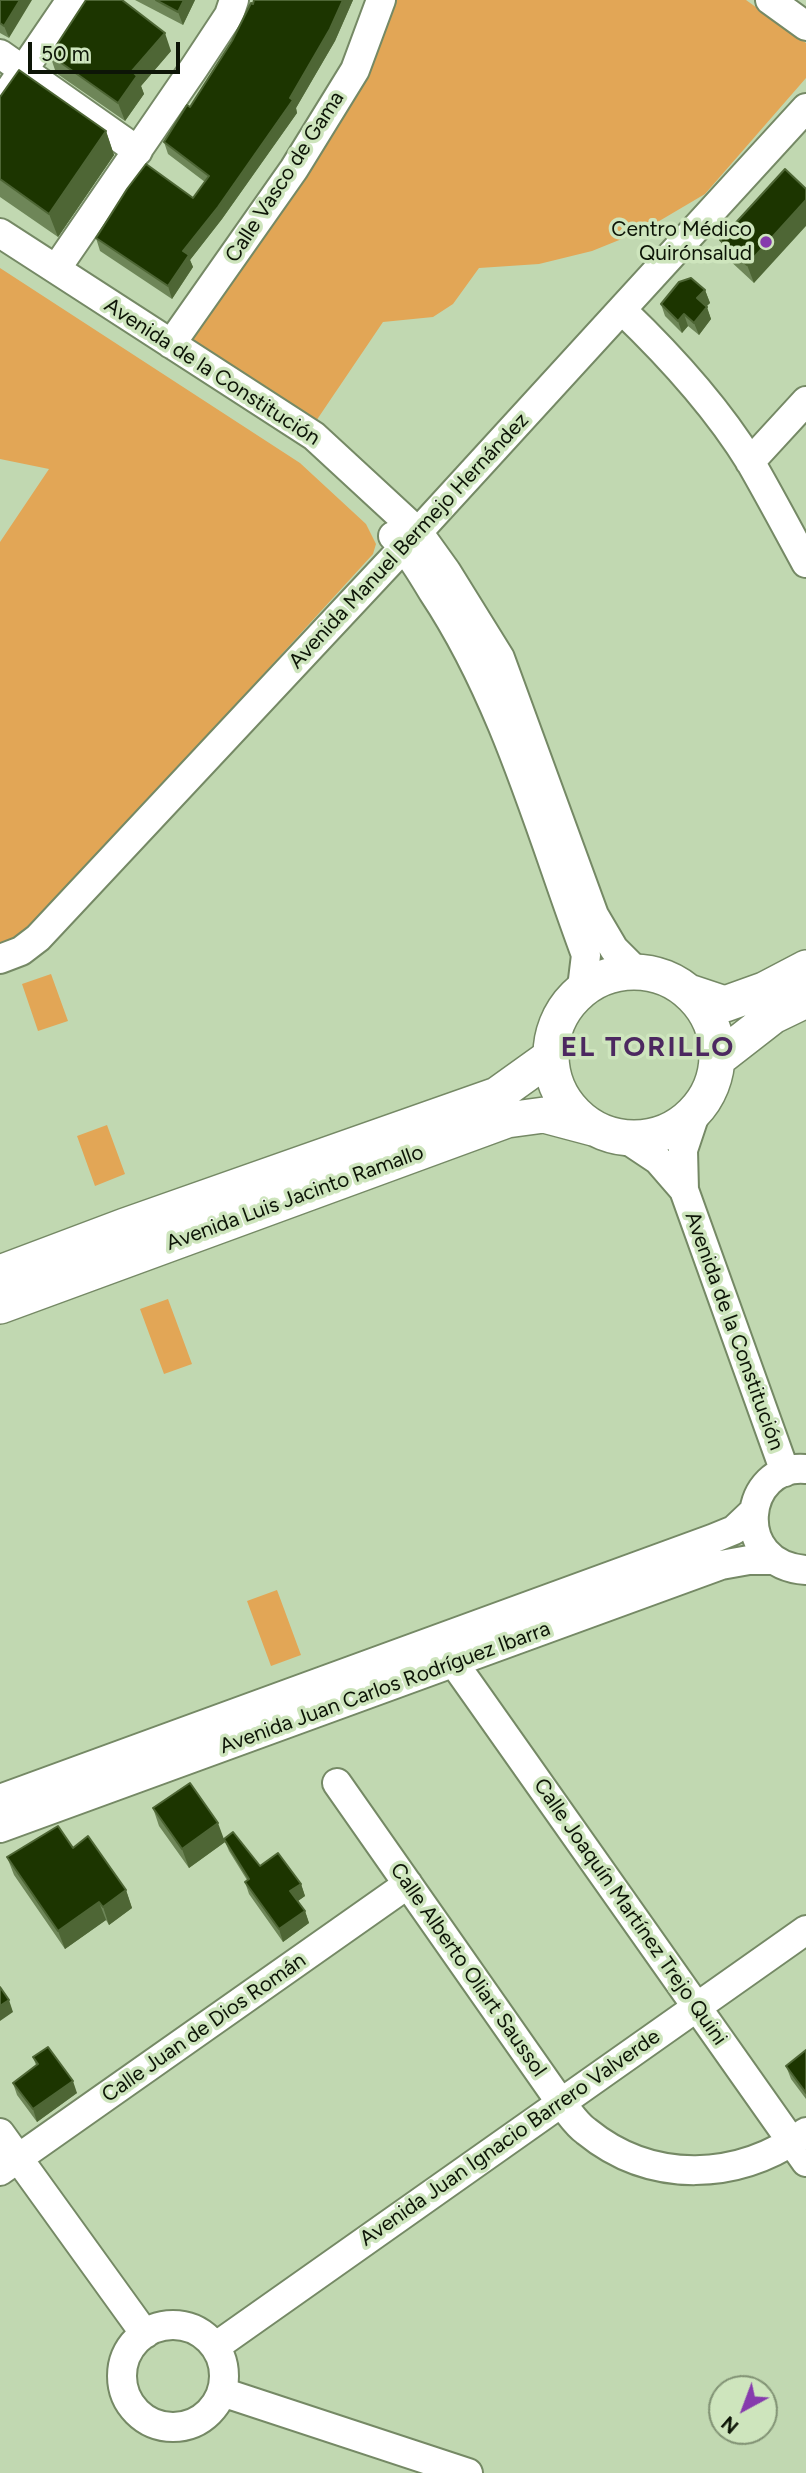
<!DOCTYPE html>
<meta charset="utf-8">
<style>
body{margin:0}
#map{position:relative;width:806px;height:2473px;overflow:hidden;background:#c1d8b1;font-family:Figtree,sans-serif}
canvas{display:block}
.north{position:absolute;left:708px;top:2375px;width:70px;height:70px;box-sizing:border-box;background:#cee5bd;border:2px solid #819274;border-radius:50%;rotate:221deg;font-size:19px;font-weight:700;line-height:28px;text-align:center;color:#0d1507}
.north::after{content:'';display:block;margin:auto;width:24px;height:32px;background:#863bad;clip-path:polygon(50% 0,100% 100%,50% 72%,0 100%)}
.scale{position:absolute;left:28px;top:42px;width:152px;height:32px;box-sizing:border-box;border:4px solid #0d1507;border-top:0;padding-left:9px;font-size:21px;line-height:24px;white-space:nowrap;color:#0d1507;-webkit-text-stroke:5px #cee5bd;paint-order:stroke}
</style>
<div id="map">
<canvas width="806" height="2473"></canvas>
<div class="north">N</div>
<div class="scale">50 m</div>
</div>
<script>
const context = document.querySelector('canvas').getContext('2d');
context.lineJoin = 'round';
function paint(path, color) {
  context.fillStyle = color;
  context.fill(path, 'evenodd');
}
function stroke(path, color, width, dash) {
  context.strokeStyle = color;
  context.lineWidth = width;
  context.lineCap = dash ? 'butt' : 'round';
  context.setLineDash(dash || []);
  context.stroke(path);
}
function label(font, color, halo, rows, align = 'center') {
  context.font = font + ' Figtree,sans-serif';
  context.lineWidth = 7;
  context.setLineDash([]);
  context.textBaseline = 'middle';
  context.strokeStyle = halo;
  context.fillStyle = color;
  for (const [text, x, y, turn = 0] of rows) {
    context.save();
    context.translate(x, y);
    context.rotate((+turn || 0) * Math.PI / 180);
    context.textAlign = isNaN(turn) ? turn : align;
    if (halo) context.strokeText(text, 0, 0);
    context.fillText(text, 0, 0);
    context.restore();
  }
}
paint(new Path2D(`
 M390,0h356l60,43v35l-101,116 -61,36 -52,21 -53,13 -60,4 -26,36 -20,13 -50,5 -69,102 -130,-85z
 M0,268l300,195 66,61 10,20 -3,10 -341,374 -32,20v-406l49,-73 -49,-10z
 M51,974l17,47 -30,10 -16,-47z
 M107,1125l18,49 -30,12 -18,-50z
 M168,1299l24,65 -28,10 -24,-65z
 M277,1590l24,65 -30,11 -24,-65z`), '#e2a656');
const minor = new Path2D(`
 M770,0l36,26
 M0,54l138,97
 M0,104l71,-104
 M0,233l314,203 104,96 28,39 54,87 94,257 20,34 22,22
 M56,269l138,-201 35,-53 5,-15
 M622,310c48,46 94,96 129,153 19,33 37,67 55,100
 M171,344l123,-175 61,-99 26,-70
 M750,462l56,-61
 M393,536c16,16 28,36 40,56 72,108 108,242 153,363l-4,33
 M0,959l21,-8 17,-13 380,-406 388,-424
 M695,1114l-12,36 1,40 101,282
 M625,1138l33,22 26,30
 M806,1469c-63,-6 -76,96 0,101
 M456,1662l5,11 17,24 328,465
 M337,1783l224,320c8,9 15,21 25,28 66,54 153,50 220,1
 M0,1799l712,-260 22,-9 20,-19
 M0,1828l721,-263 28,-5h24
 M0,2133l145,201
 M0,2171l408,-287
 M122 2376a51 51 0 1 1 102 0a51 51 0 1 1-102 0Z
 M215,2347l591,-417
 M222,2392l246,81`);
const major = new Path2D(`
 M551 1055a83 83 0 1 1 166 0a83 83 0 1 1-166 0Z
 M689,992l36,12 39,-14 42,-22
 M719,1058l54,-42 33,-16
 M0,1273l125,-47 372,-131 53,-38
 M0,1306l507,-186 37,-5 49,13`);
stroke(minor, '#758965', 32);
stroke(major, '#758965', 38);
stroke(minor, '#fff', 28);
stroke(major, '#fff', 35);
paint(new Path2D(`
 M0,0l9,38 -9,-5z
 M135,0h60l-12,25z
 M254,0h99l-18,41 -39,67 1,5 -75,106 -32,41 3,7 -21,32 -72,-48 -4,-13 97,-40 12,-16 -37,-28 -4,-12 26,-35 42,-66z
 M171,51l-30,35 3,8 -19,27 -69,-48 -6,-18z
 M0,97l106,34 8,24 -56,82 -58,-40z
 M785,169l-31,114 -27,-25 -7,-18z
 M705,290l5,13 -4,3 5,13 -12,16 -11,-9 -6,7 -17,-17 -4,-12z
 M153,1808l72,34 -36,26 -30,-42z
 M224,1839l36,27 41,18 4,12 -7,5 7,10 4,12 -26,19 -34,-48 -4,-12 2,-2 -18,-29z
 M73,1848l53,42 6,18 -23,17 -3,-5 -41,29 -51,-74 -7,-18z
 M806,2050v49l-15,-20 -5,-13z
 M33,2057l44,36 -40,29 -20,-27 -4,-12 23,-18z`), '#6e8658');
paint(new Path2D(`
 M20,0h12l-23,38 -5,-12z
 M184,0h11l-12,25 -5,-13z
 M343,0h10l-18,41 -39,67 1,5 -75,106 -32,41 3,7 -21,32 -4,-13 15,-35 107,-153z
 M165,33l6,18 -30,35 3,8 -19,27 -7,-18 14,-32z
 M106,131l8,24 -56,82 -9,-23z
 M806,200v26l-52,57 -7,-18z
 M705,290l5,13 -8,8 -5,-13z
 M707,307l4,12 -12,16 -5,-12z
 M684,314l4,12 -6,7 -4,-12z
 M218,1823l7,19 -36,26 -7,-19z
 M301,1884l4,12 -10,7 -5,-12z
 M126,1890l6,18 -23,17 -6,-18z
 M99,1902l7,18 -41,29 -7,-18z
 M305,1911l4,12 -26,19 -4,-13z
 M9,2000l4,12 -13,9v-15z
 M73,2081l4,12 -40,29 -4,-13z`), '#4e6635');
const building = new Path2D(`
 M0,0h20l-16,26 -4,-3z
 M86,0h36l43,33 -33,38 5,5 -19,27 -68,-48z
 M156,0h28l-6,12z
 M254,0h89l-13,29 -40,69 3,2 -75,107 -35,44 6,4 -21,31 -72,-48 31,-49 19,-25 47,34 16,-22 -45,-34 23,-37 3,2 42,-66 19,-38 2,1z
 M19,70l87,61 -57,83 -49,-35v-82z
 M785,169l21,20v11l-59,65 -27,-25z
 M691,278l14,12 -8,8 10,9 -13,16 -10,-9 -6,7 -17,-17 18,-22z
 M190,1783l28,40 -36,26 -29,-41z
 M58,1826l15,22 15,-12 38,54 -23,17 -4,-5 -41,29 -51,-74z
 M233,1832l27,34 18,-13 23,31 -11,7 15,20 -26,18 -34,-47 4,-3 -25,-40z
 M0,1987l9,13 -9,6z
 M48,2047l25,34 -40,28 -20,-26 25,-19 -5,-7z
 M806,2050v43l-20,-27z`);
paint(building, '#1c3500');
stroke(building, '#4e6635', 2);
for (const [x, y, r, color] of [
 [766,242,7,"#863bad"]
]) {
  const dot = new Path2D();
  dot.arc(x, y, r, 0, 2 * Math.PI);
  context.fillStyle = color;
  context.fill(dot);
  stroke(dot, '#cee5bd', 2.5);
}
label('21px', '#0d1507', '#cee5bd', [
 ["Calle Vasco de Gama",285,177,-57],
 ["Avenida de la Constitución",212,372,33],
 ["Avenida Manuel Bermejo Hernández",409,541,-47],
 ["Avenida Luis Jacinto Ramallo",295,1198,-20],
 ["Avenida de la Constitución",734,1331,70],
 ["Avenida Juan Carlos Rodríguez Ibarra",385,1688,-20],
 ["Calle Joaquín Martínez Trejo Quini",630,1912,55],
 ["Calle Alberto Oliart Saussol",468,1970,55],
 ["Calle Juan de Dios Román",204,2028,-35],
 ["Avenida Juan Ignacio Barrero Valverde",510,2138,-35]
]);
label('21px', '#0d1507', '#cee5bd', [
 ["Centro Médico",752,230],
 ["Quirónsalud",752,254]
], 'right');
context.letterSpacing = '2px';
label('bold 28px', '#4c2860', '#cee5bd', [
 ["EL TORILLO",648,1048]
]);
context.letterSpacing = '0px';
</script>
